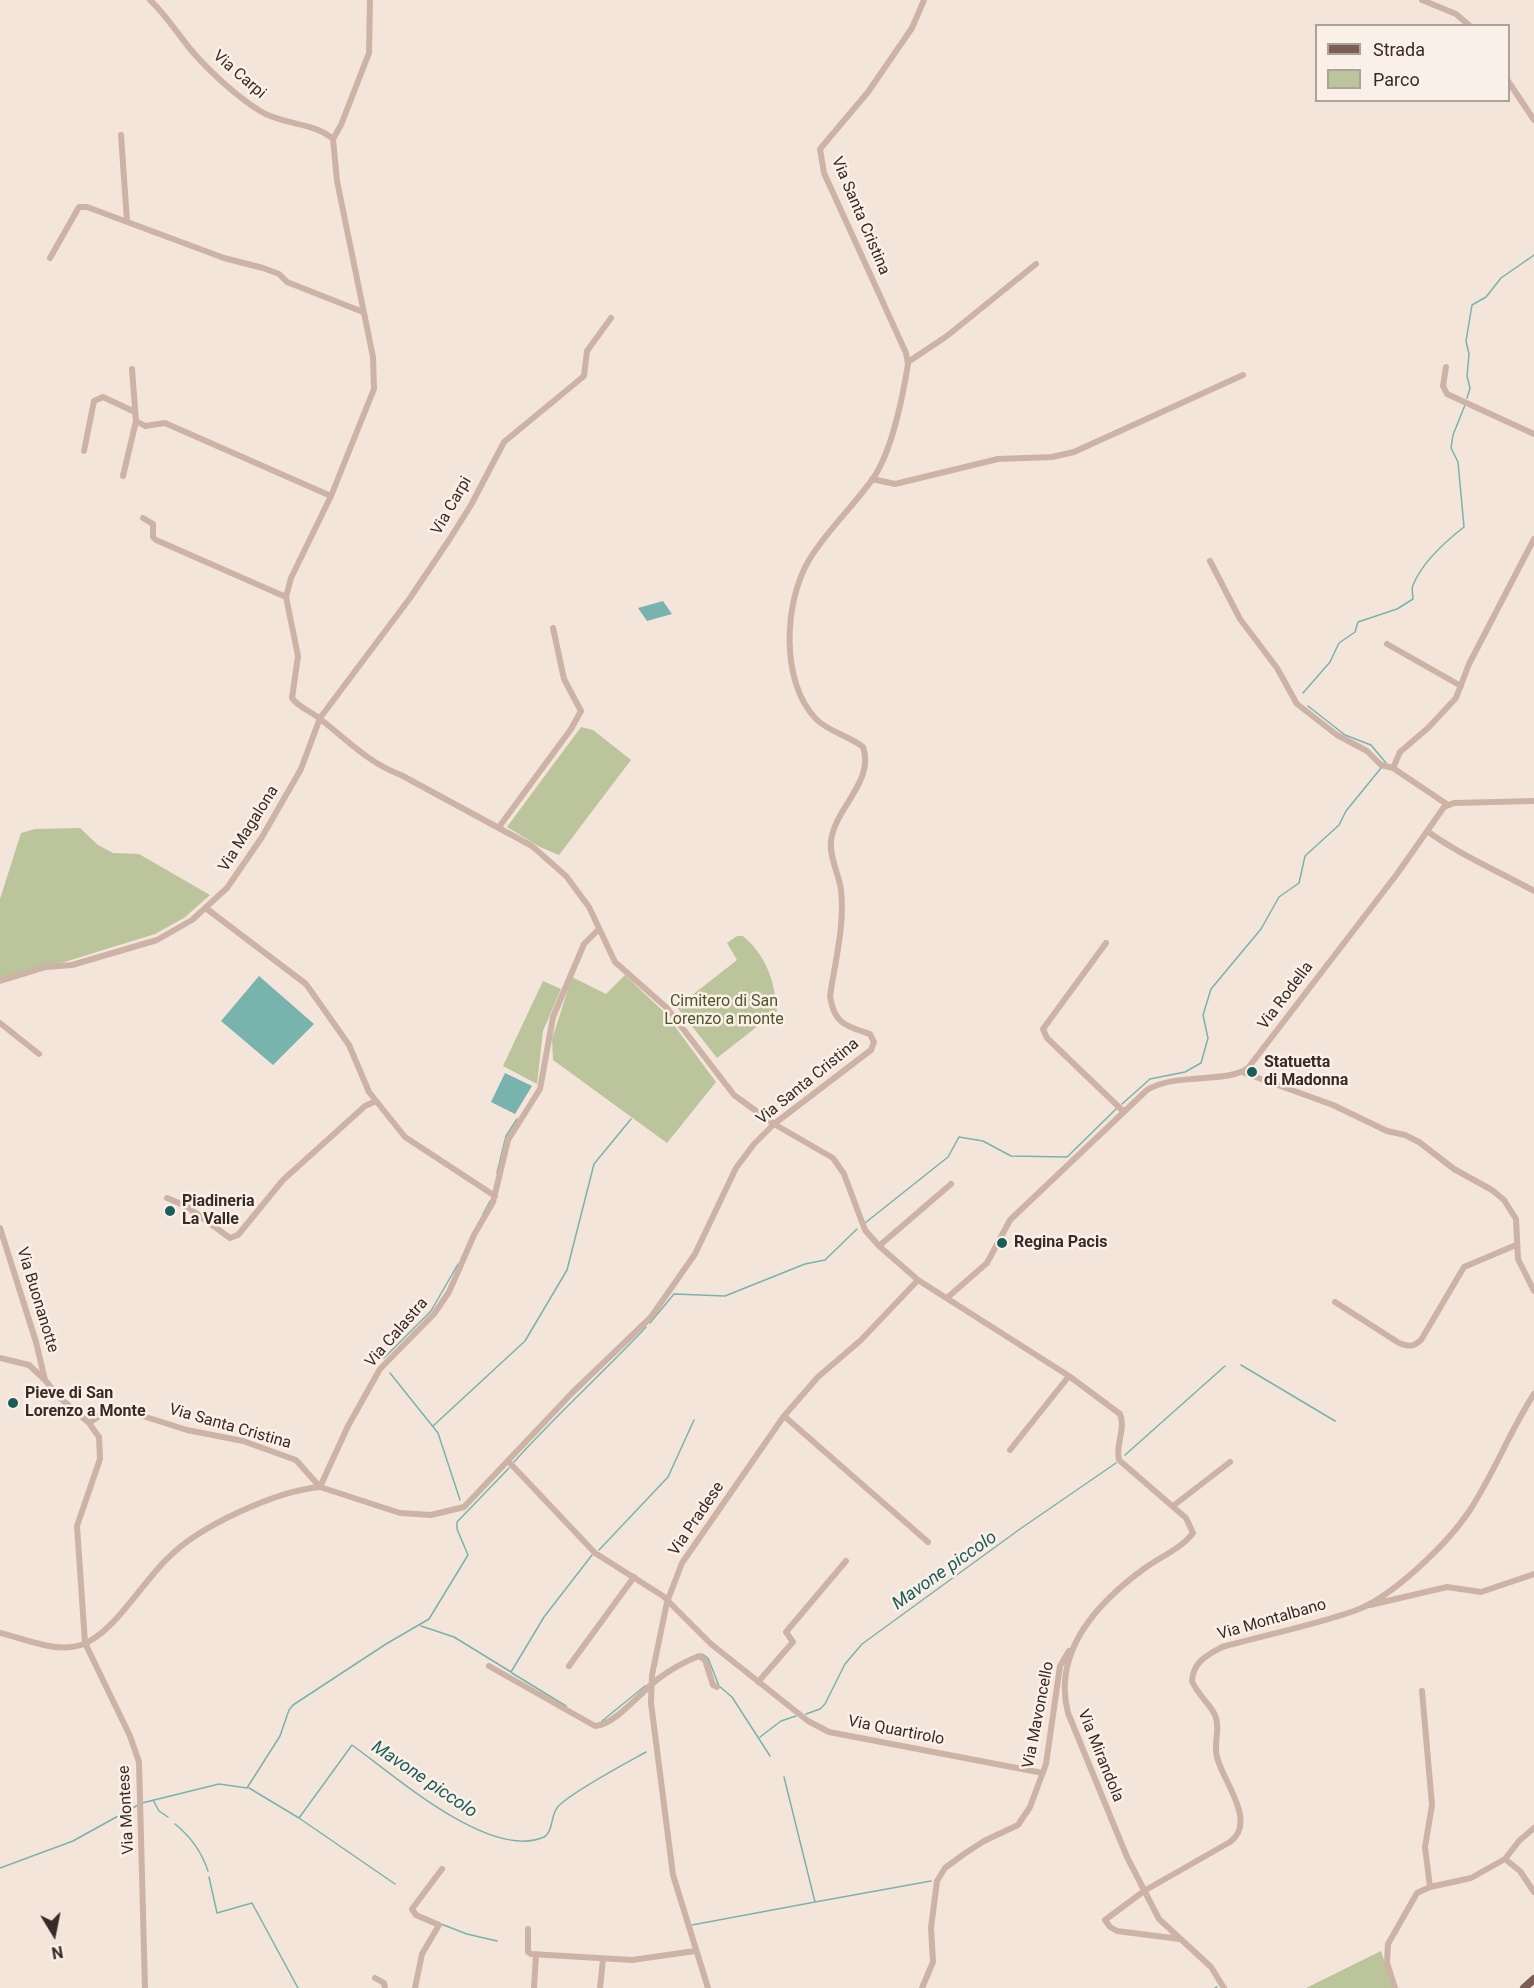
<!DOCTYPE html>
<style>
body{margin:0}
#map{position:relative;width:1534px;height:1988px;overflow:hidden;background:#f4e5db;font-family:Roboto,sans-serif}
canvas{display:block}
.legend{position:absolute;left:1315px;top:24px;width:195px;height:78px;box-sizing:border-box;background:#fbf0e8;border:2px solid #ada19b;margin:0;padding:8px 10px;list-style:none;font-size:18px;color:#382b27}
.legend li{display:flex;align-items:center;gap:12px;height:30px}
.legend b{width:30px;border:2px solid #ada19b}
.north{position:absolute;left:24px;top:1904px;width:60px;height:60px;-webkit-text-stroke:4px #fbf0e8;paint-order:stroke;rotate:170deg;font-size:16px;font-weight:700;line-height:24px;text-align:center;color:#382b27}
.north::after{content:'';display:block;margin:auto;width:21px;height:27px;background:#382b27;clip-path:polygon(50% 0,100% 100%,50% 72%,0 100%)}
</style>
<div id="map">
<canvas width="1534" height="1988"></canvas>
<ul class="legend">
<li><b style="height:8px;background:#7b5f57"></b>Strada</li>
<li><b style="height:16px;background:#bbc49a"></b>Parco</li>
</ul>
<div class="north">N</div>
</div>
<script>
const context = document.querySelector('canvas').getContext('2d');
context.lineJoin = 'round';
function paint(path, color) {
  context.fillStyle = color;
  context.fill(path, 'evenodd');
}
function stroke(path, color, width, dash) {
  context.strokeStyle = color;
  context.lineWidth = width;
  context.lineCap = dash ? 'butt' : 'round';
  context.setLineDash(dash || []);
  context.stroke(path);
}
function label(font, color, halo, rows, align = 'center') {
  context.font = font + ' Roboto,sans-serif';
  context.lineWidth = 5;
  context.setLineDash([]);
  context.textBaseline = 'middle';
  context.strokeStyle = halo;
  context.fillStyle = color;
  for (const [text, x, y, turn = 0] of rows) {
    context.save();
    context.translate(x, y);
    context.rotate((+turn || 0) * Math.PI / 180);
    context.textAlign = isNaN(turn) ? turn : align;
    if (halo) context.strokeText(text, 0, 0);
    context.fillText(text, 0, 0);
    context.restore();
  }
}
paint(new Path2D(`
 M581,727l12,3 38,30 -72,95 -19,-8 -33,-20z
 M80,828l18,17 15,8 26,1 71,41 -26,23 -29,16 -155,48v-83l21,-66 14,-4z
 M737,936h6c23,19 32,46 34,75l-60,47 -40,-51 60,-47 -10,-17z
 M625,975l40,38 51,69 -49,61 -114,-83 -1,-21 20,-62 34,17z
 M543,981l18,8 -18,42 -6,53 -34,-18z
 M1381,1951l12,37h-87z`), '#bbc49a');
paint(new Path2D(`
 M663,601l9,13 -25,7 -9,-13z
 M259,976l55,48 -41,41 -52,-44z
 M505,1073l27,13 -17,28 -24,-12z`), '#78b3ae');
stroke(new Path2D(`
 M1467,398l3,-10 -3,-12 2,-22 -3,-13 6,-36 14,-8 15,-19 33,-23
 M1303,693l27,-31 9,-19 16,-11 3,-10 39,-13 16,-10c0,-5 -2,-9 0,-14 9,-22 33,-44 51,-58l-6,-65 -7,-14 2,-13 12,-30
 M1308,706l37,29 26,10 15,18
 M1122,1104l28,-25 35,-7 16,-9 7,-25 -5,-23 8,-26 50,-60 18,-32 20,-14 6,-27 34,-31 7,-14 35,-43
 M497,1173l9,-37 11,-17
 M483,1214l7,-13
 M865,1223l83,-66 11,-20 24,4 28,15 56,1 49,-48
 M650,1323l24,-29 51,2 80,-32 20,-4 32,-31
 M384,1358l47,-47 27,-47
 M1241,1365l94,56
 M390,1373l48,60 22,67
 M433,1426l92,-85 42,-71 27,-106 37,-45
 M1125,1455l100,-89
 M514,1462c42,-47 89,-89 132,-135
 M599,1550l69,-73 26,-57
 M421,1626l33,11 57,35 33,-55 48,-62
 M702,1654l6,4 11,28 13,11 38,59
 M512,1673l54,33
 M806,1714l14,-5 5,-5 20,-40 17,-20 158,-115 96,-66
 M602,1721l43,-35
 M760,1737l21,-16 15,-5
 M784,1777l31,125 116,-21
 M249,1788l50,30 53,-73c42,30 138,116 192,92 9,-5 7,-22 13,-29 9,-13 71,-46 89,-56
 M153,1800l6,11 9,6
 M142,1803l77,-19 28,4 33,-52 9,-26 4,-5 93,-61 43,-25 39,-64 -11,-26v-7l52,-54
 M299,1818l96,66
 M175,1824c15,12 27,29 33,47
 M0,1868l73,-27 65,-36
 M209,1877l8,36 35,-10 46,85
 M441,1924l26,10 30,7
 M692,1925l123,-23
 M1215,1988l2,-1`), '#78b3ae', 1.5);
stroke(new Path2D(`
 M150,0c16,15 27,33 41,50 18,21 45,46 69,61 22,14 54,11 73,28
 M370,0l-1,53 -28,72 -8,14 4,42 36,176 1,32 -43,107 -40,82 -5,19 12,59 -6,42c6,9 18,13 27,20 27,21 48,44 82,57l131,71 34,30 23,31 26,55 52,46 67,87 40,29 59,34 11,16 21,56 14,16 39,34 151,96 51,38c6,16 -5,30 -1,46l67,58 7,15c-11,15 -33,24 -48,35 -47,34 -93,83 -77,145l59,144 32,62 52,48 13,21
 M1422,0l34,14 14,12
 M1508,81l26,39
 M121,135l6,86
 M50,258l29,-51h8l137,51 39,10 16,6 8,8 76,30
 M908,362l39,-26 89,-72
 M1446,367l-3,19 4,8 87,40
 M132,369l4,52 9,5 20,-3 166,73
 M84,451l10,-50 9,-4 32,15
 M123,476l13,-55
 M872,479l23,5 103,-25 54,-2 22,-5 169,-77
 M143,518l10,6v13l3,3 130,57
 M1210,561l30,58 37,49 20,36 40,31 30,16 14,14 12,3 55,37
 M1387,644l74,42
 M1393,768l7,-16 28,-24 28,-30 13,-34 65,-125
 M499,827l72,-98 10,-18 -17,-32 -11,-51
 M1427,831c33,24 71,40 107,60
 M207,909l99,75 43,61 20,47 36,45 90,59
 M1106,943l-63,86 4,9 76,73
 M0,981l46,-14 26,-2 85,-25 35,-20 35,-32 35,-51 39,-68 19,-51 90,-120 39,-58 22,-35 33,-63 80,-66 3,-25 24,-33
 M0,1023l39,31
 M1242,1072l91,33 54,26 18,4 14,7 35,27 38,21 12,10 12,19 2,40 16,32
 M167,1198l19,8 44,32 8,-3 45,-55 82,-74 11,-5
 M0,1228l36,114 9,38
 M879,1246l72,-62
 M948,1297l39,-34 23,-43 137,-130c29,-18 79,-6 101,-22l149,-194 47,-67 10,-4 80,-2
 M1335,1302l64,41c10,4 14,4 22,-3l43,-73 52,-22
 M0,1358l29,7 16,15 15,18 29,25 10,14 1,22 -23,67 8,117 45,93 9,26 6,226
 M784,1416l144,126
 M89,1423l19,-13 22,2 57,18 56,11 53,19 24,27
 M1010,1450l59,-74
 M508,1461l87,92 68,43 48,48 97,77 21,11 214,41
 M320,1487l28,-61 32,-57 54,-55 15,-22 25,-57 19,-33 15,-62 32,-51 13,-72 31,-73 14,-14
 M1173,1506l57,-44
 M1370,1605l77,-18 34,5 53,-18
 M0,1633c25,6 55,20 81,12 32,-10 62,-64 87,-87 31,-32 108,-67 152,-71l80,26 31,2 33,-8 108,-114 79,-76 44,-63 41,-86 18,-24 20,-20 97,-74 3,-8 -4,-8c-24,-8 -36,-10 -40,-38 5,-34 15,-71 11,-106 -2,-16 -12,-33 -10,-49 4,-34 44,-59 32,-94 -14,-11 -34,-15 -47,-28 -36,-37 -32,-117 -7,-159 18,-30 45,-54 65,-83 18,-27 29,-81 34,-113l-2,-11 -82,-180 -4,-24 48,-57 44,-64 12,-28
 M489,1666l106,60c20,-1 47,-35 63,-47 13,-10 26,-17 41,-23l6,4 8,25 4,2
 M569,1666l65,-89
 M758,1682l35,-40 -7,-10 60,-71
 M1422,1691l10,114 -7,42 5,40
 M1505,1859l14,-18 15,-13
 M528,1929v23l3,2 101,6 63,-9
 M1180,1939l-63,-8 -7,-4 -5,-7 39,-29 86,-49c28,-20 -8,-62 -13,-85 -4,-13 4,-29 -2,-42 -6,-12 -18,-21 -23,-34 1,-19 15,-26 30,-34 43,-12 89,-21 132,-36 38,-13 94,-68 116,-101 24,-37 40,-79 64,-116
 M375,1978l9,5 1,5
 M415,1988l7,-34 17,-29 -23,-10 -4,-6 30,-40
 M534,1988l2,-34
 M600,1988l3,-29
 M708,1988l-35,-113 -22,-172 1,-28 15,-73 15,-39 102,-147 34,-39 43,-37 57,-60
 M922,1988l11,-26 -2,-34 6,-47 8,-13 19,-14 20,-13 34,-16 12,-18 16,-43 14,-98 9,-15
 M1395,1988l-8,-25 1,-19 29,-51 13,-6 41,-9 34,-19 15,12 14,21`), '#cdb3a6', 6);
stroke(new Path2D(`
 M1524,1988l10,-9`), '#7b5f57', 8);
for (const [x, y, r, color] of [
 [1252,1072,6,"#1a5d5a"],
 [170,1211,6,"#1a5d5a"],
 [1002,1243,6,"#1a5d5a"],
 [13,1403,6,"#1a5d5a"]
]) {
  const dot = new Path2D();
  dot.arc(x, y, r, 0, 2 * Math.PI);
  context.fillStyle = color;
  context.fill(dot);
  stroke(dot, '#fbf0e8', 2);
}
label('16px', '#382b27', '#fbf0e8', [
 ["Via Carpi",239,75,41],
 ["Via Santa Cristina",860,216,67],
 ["Via Carpi",452,506,-60],
 ["Via Magalona",249,829,-58],
 ["Via Rodella",1286,996,-53],
 ["Via Santa Cristina",808,1082,-39],
 ["Via Buonanotte",37,1300,73],
 ["Via Calastra",397,1333,-49],
 ["Via Santa Cristina",230,1427,16],
 ["Via Pradese",697,1519,-56],
 ["Via Montalbano",1272,1620,-16],
 ["Via Mavoncello",1039,1715,-79],
 ["Via Quartirolo",896,1731,11],
 ["Via Mirandola",1100,1756,68],
 ["Via Montese",127,1810,-93]
]);
label('16px', '#4d5829', '#fbf0e8', [
 ["Cimitero di San",724,1002],
 ["Lorenzo a monte",724,1020]
]);
label('bold 16px', '#382b27', '#fbf0e8', [
 ["Statuetta",1264,1063],
 ["di Madonna",1264,1081],
 ["Piadineria",182,1202],
 ["La Valle",182,1220],
 ["Regina Pacis",1014,1243],
 ["Pieve di San",25,1394],
 ["Lorenzo a Monte",25,1412]
], 'left');
label('italic 18px', '#1a5d5a', '#fbf0e8', [
 ["Mavone piccolo",945,1571,-35],
 ["Mavone piccolo",424,1780,34]
]);
</script>
